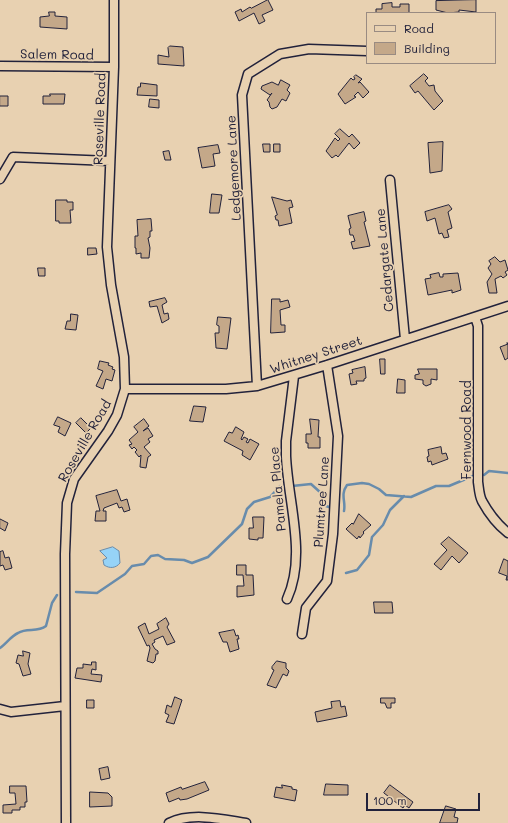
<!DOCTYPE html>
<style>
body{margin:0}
#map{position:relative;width:508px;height:823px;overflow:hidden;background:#e8d1b1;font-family:Mali,sans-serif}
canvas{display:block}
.legend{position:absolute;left:366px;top:12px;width:130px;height:52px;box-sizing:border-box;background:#e8d1b1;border:1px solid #998b82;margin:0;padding:5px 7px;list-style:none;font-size:12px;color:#22223b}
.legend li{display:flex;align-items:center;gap:8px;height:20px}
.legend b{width:20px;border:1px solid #998b82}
.scale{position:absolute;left:366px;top:793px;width:114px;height:18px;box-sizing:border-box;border:2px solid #22223b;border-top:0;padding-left:5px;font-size:12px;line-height:14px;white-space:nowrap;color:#22223b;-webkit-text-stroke:3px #e8d1b1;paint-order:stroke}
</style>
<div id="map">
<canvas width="508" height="823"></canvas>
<ul class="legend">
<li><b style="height:5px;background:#e8d1b1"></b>Road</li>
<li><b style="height:11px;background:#c4a889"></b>Building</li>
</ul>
<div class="scale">100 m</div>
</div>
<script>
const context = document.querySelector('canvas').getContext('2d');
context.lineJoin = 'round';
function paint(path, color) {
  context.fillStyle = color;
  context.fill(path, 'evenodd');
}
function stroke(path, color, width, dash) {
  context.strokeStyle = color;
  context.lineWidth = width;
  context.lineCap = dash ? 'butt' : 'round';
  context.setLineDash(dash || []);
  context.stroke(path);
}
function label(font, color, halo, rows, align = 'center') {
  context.font = font + ' Mali,sans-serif';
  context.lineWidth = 3.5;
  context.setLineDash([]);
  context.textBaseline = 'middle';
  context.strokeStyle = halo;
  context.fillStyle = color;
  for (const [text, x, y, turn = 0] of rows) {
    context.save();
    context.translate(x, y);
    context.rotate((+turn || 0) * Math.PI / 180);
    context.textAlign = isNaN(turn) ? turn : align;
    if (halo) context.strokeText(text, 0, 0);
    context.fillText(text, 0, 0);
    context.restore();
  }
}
const water = new Path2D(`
 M113,547l6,4 1,12c-4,5 -10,6 -16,2l-1,-5 4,-2 -7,-7z`);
paint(water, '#96d3f7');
stroke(water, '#688cac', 1);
stroke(new Path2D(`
 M484,475l5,-4 19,2
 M292,486l19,-2 10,9 5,13 6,2
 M344,511c2,-10 -4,-16 3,-26l15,-2 7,1 10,5 7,6 25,2 25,-11h13l24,-10
 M346,573l11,-3 12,-15 3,-18 11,-12 7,-15 14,-14
 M76,592l21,1 28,-19 7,-8 12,-2 7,-8 7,-1 7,4 19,1 8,3 16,-6 34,-33 5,-15 7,-7 16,-5 10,-11
 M0,648c6,-4 11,-12 18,-15 9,-6 19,0 28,-7l6,-23 5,-8`), '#688cac', 2.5);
const building = new Path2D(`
 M268,0l5,10 -11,5 3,6 -6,3 -5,-11 -15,8 -4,-9 6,-3 1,3 8,-5 1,1z
 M476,0v12l-17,-2v2l-11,1 -12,-3v-9z
 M392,3v4h8v-3h9v9h-33v-4h6v-5z
 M49,12h6v4l12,1v12l-27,-2v-10l9,-1z
 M170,46l13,1 1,19 -26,-2v-9l11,2 -1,-9z
 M424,74l4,4 -3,3 4,5 5,-1 1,6 8,10 -9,9 -16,-19 -3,2 -5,-7z
 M356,75l6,4 -4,4 2,-1 9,10 -6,6 -5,-6 -4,4 2,1 -11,7 -7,-10 13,-16 2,2 2,-1 -1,-2z
 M281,80l9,5 -3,5 3,3 -4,8 -4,-2 -5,8 -5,2 -2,-2 -1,-5 -2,-2 5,-7 -2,2 -9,-6 1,-3 10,-4 6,3z
 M141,83l16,2v11l-20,-1 1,-8h2z
 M50,94h15l-1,10h-21v-8h7z
 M0,96h8v10h-8z
 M150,99l9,1v8l-10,-1z
 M340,129l9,8 3,-3 8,9 -6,6 -5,-6 -11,14 -2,-2 -4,3 -6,-7 9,-13 3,3 2,-2 -5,-5z
 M443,142l-1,29 -12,2 -2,-30z
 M263,144h7v8h-6z
 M274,144h6v8h-6z
 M218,145l2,8 -7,1 2,12 -13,2 -4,-20z
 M169,151l2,9h-6l-2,-8z
 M212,194l10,1 -3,18h-9z
 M272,197l15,4 4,-1 2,7 -4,1 3,15 -13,3 -1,-6h-2l-1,-4 2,-1z
 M56,200h11v2h6v8h-3l1,13h-12v-2h-3z
 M449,205l3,4 -4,3 4,16 -5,2 2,7 -5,1 -2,-5 -3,1 -4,-16 -8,3 -2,-9z
 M364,212l2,9 -2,1 6,24 -17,3 -2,-7 4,-1 -2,-6h-3l-1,-6 2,-1 -3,-12z
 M151,219l1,12h-2v6l-2,1 2,10 -1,10h-8v-5l-5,1v-6h-1v-12h3l-1,-16z
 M88,248h8l1,6 -9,1z
 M495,257l5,5 5,-2 3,10 -3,2 2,3 -4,3 -2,-2 -6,3 2,14h-8l-2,-11 5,-8 -4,-6 3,-4 -2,-3z
 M38,268h7v8h-6z
 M439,273l1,4h3v-3l15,-1 3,17 -9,3v-3l-24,5 -3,-16 6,-1 -1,-3z
 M165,298l2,4 -5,3 2,9 4,-1 1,6 -7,4 -5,-17 -7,1 -1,-5z
 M272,299h8v3l8,-2 2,7 -10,3 1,15h4v7l-14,1z
 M71,314l7,1 -2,15 -11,-1 2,-8h3z
 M218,317l13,1 -4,31 -11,-1 -1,-15h4v-7l-2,-1z
 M507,343h1v15l-3,2 -5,-13 8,-3z
 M380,359h5v15h-4z
 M100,361l9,2 -1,2 5,2 -1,2 3,1 -3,11 -6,-2 -3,10 -7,-3 7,-15 -5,-2z
 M365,367l1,11 -2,1v2h-8l1,3 -6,1 -2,-11 4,-1 -1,-3z
 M418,369h19v11l-6,-1v5l-5,2 -3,-2v-4l-8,-1v-4l4,-1z
 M398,379l7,1v13h-8z
 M194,406l12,1 -3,15 -13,-1z
 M58,417l13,6 -6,13 -7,-4 2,-5 -6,-2z
 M81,418l10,10 -5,5 -10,-10z
 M144,419l5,7 -6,5 5,-3 5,8 -5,3 2,3 -6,5 7,8 -3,2 -2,11 -6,-1 1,-12 -2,2 -4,-5 2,-2 -3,-3 -2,2 -3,-4 3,-1 -3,-4 9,-8 -4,-5z
 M310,419l9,1 -1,17h2v11h-12v-5h-2v-9h5z
 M236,427l8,5 -3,7 1,1 2,-3 4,2 -2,3 2,1 2,-4 9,5 -9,16 -8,-5 1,-4 -19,-10 5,-9 3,1z
 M441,447l1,7 4,-1 2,6 -16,6 -1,-4 -3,1 -1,-5 2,-1 -1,-6z
 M117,490l4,11 6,-2 3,11 -6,2 -2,-5 -3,1 -2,-5 -13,5 -1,3h3v10h-11l1,-10h4l-4,-15z
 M359,514l12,11 -8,7 1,1 -4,5 -1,-2 -2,3 -11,-10 6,-6 1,1z
 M253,517h11l-1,21h-5v2l-9,-1v-11h4z
 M0,519l8,4 -3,8 -5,-3z
 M449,537l19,16 -9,10 -7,-7 -11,14 -7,-6 13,-14 -6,-6z
 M3,551l2,7 4,-1 3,11 -7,2 -2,-5 -3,1v-14z
 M504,559l4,2v19h-2l1,-4 -8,-3z
 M237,565h9v10h7l1,20 -17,2v-11h7l-1,-11h-6z
 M374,602h18l1,11h-18z
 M166,618l3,6 -2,3 8,15 -8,3 -4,-9 -9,4 1,2 -3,2 3,5 3,2v3h-2l-1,7 -2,2 -6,-2 3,-13 -1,-3 -2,1 -9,-19 7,-4 4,11 10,-5 -2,-5z
 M234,630l2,6 2,-1 1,4h-2l2,10 -9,3 -3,-10h-4l-4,-9z
 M23,651l7,2 -2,11 3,10 -8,2 -4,-12 -3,-1 2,-8 5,1z
 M277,661l9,2v5l3,3 -2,5 -4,-2 -7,14 -9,-3 7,-15 -2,-1v-2z
 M92,662h4v8l-4,-1 -1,5 11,1 -1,7 -26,-4 2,-10h6v-4l8,1z
 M175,697l7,3 -8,24 -8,-2 3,-7 -4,-2 2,-8 4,2z
 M381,698h14v5h-4v5h-4l-2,-5h-4z
 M87,700h7v8h-7z
 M340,701l1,6 4,-1 2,10 -30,6 -2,-10 17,-4 -1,-6z
 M108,767l2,11 -9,2 -2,-11z
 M205,782l4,8 -22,9 -7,1 -1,-2 -10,4 -3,-9 15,-6 1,2z
 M326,784l22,1v10h-24z
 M282,785l10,2v2l5,1 -2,11 -21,-4 2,-10 6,1z
 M390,785l23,17 -4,6 -4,-3 -2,3 -19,-15z
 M10,786h16l1,16h-2v5h-5v3h-8v3h-9v-8l13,-1 -1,-11h-5z
 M90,792l18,1 4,4v9l-22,1z
 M446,806l10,3 -2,8 4,1 -1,5h-17z`);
paint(building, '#c4a889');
stroke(building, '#22223b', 1);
const minor = new Path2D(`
 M0,66l114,1
 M0,179l13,-22 97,4
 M390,180l15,159
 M475,317l3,9v156c1,6 1,13 4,19 6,11 16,24 26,32
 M257,386l-15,-291 6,-21 32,-20 29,-5 58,2
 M125,389h101l31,-3 70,-21 181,-59
 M287,599c20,-44 1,-96 -1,-143v-15l8,-65
 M302,634l4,-26 21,-27 6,-47 5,-98 -11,-71
 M0,709l11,3 54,-6
 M66,823l-1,-269 2,-51 7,-24 34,-48 9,-16 8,-26 -1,-32 -13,-72 -4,-38 7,-180v-67
 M169,823c23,-11 52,-4 77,0`);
stroke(minor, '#22223b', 11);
stroke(minor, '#e8d1b1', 8);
label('13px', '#22223b', '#e8d1b1', [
 ["Salem Road",57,55,1],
 ["Roseville Road",100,119,-88],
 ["Ledgemore Lane",234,168,-93],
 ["Cedargate Lane",385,260,-95],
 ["Whitney Street",316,355,-18],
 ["Fernwood Road",467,430,-90],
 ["Roseville Road",85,441,-60],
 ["Pamela Place",278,489,-95],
 ["Plumtree Lane",322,502,-86]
]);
</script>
